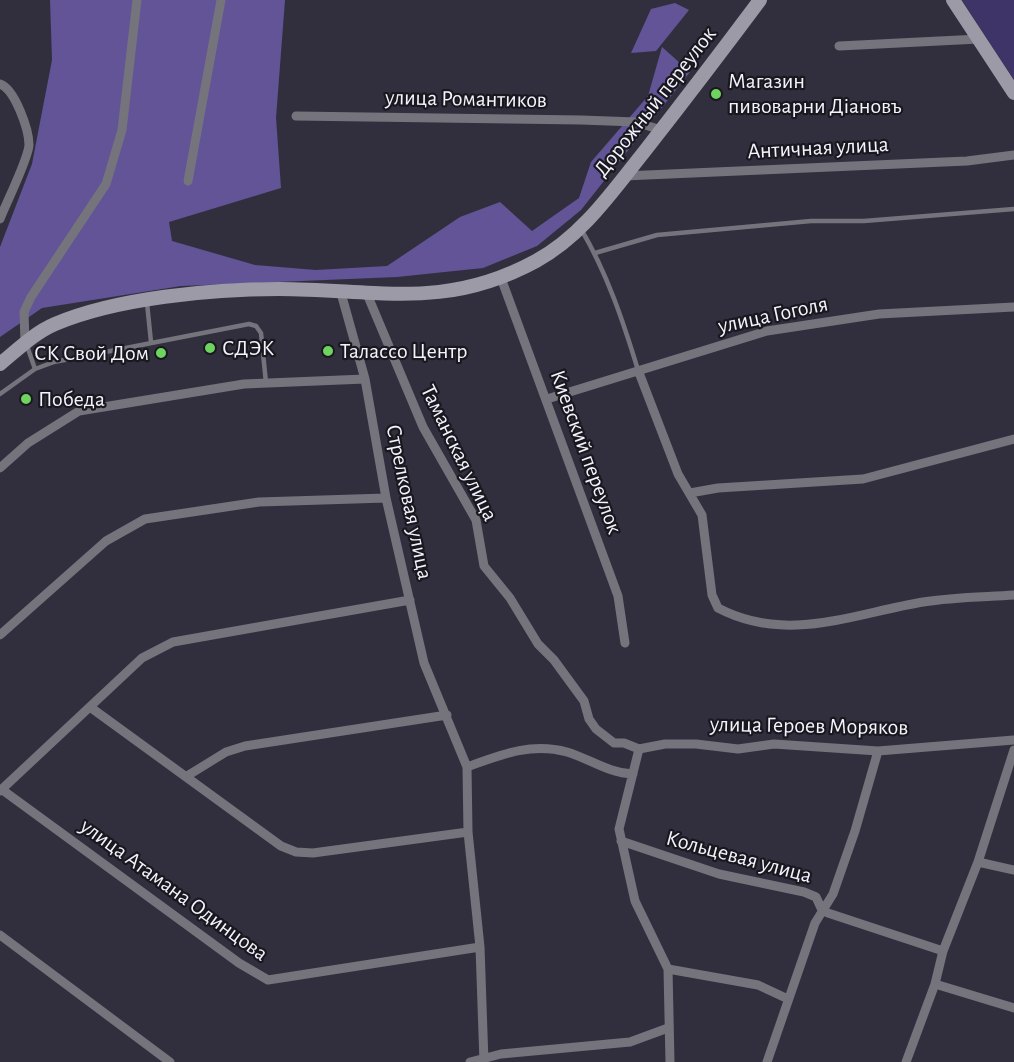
<!DOCTYPE html>
<meta charset="utf-8">
<style>
body{margin:0}
canvas{display:block;background:#312f3e}
</style>
<canvas width="1014" height="1062"></canvas>
<script>
const context = document.querySelector('canvas').getContext('2d');
context.lineJoin = 'round';
function paint(path, color) {
  context.fillStyle = color;
  context.fill(path, 'evenodd');
}
function stroke(path, color, width, dash) {
  context.strokeStyle = color;
  context.lineWidth = width;
  context.lineCap = dash ? 'butt' : 'round';
  context.setLineDash(dash || []);
  context.stroke(path);
}
function label(font, color, halo, rows, align = 'center') {
  context.font = font + ' "Alegreya Sans",sans-serif';
  context.lineWidth = 4.5;
  context.setLineDash([]);
  context.textBaseline = 'middle';
  context.strokeStyle = halo;
  context.fillStyle = color;
  for (const [text, x, y, turn = 0] of rows) {
    context.save();
    context.translate(x, y);
    context.rotate((+turn || 0) * Math.PI / 180);
    context.textAlign = isNaN(turn) ? turn : align;
    if (halo) context.strokeText(text, 0, 0);
    context.fillText(text, 0, 0);
    context.restore();
  }
}
paint(new Path2D(`
 M962,0h52v80z`), '#3f3467');
paint(new Path2D(`
 M50,0h235l-9,118 5,70 -112,34 3,19 83,24 61,5 71,-4 73,-49 40,-15 32,29 47,-33 12,-36 57,-66 14,-49 28,25 -109,138 -44,36 -54,22 -86,9 -216,9 -139,22 -42,29v-90l32,-83 20,-104z
 M675,3l14,7 -33,41 -25,2 20,-44z`), '#625497');
stroke(new Path2D(`
 M581,229c26,44 42,92 57,141
 M595,253l62,-18 154,-14h53l150,-12
 M147,303l4,39
 M27,346l8,23
 M0,394l35,-25 19,-7 195,-38 7,2 5,7 5,50`), '#75747c', 4.5);
stroke(new Path2D(`
 M839,46l140,-7
 M0,84c15,5 29,46 29,61 -1,15 -23,58 -29,74
 M296,116l285,4 55,2 25,8
 M624,176l343,-15 47,-6
 M188,181l33,-181
 M501,278l117,318 7,47
 M341,293l24,86 21,119 38,165 43,104 1,65 12,115 4,115
 M367,294l56,133 53,93 8,46 26,32 28,46 16,16 30,41 5,18 7,10 18,14h10l15,6
 M25,342l-1,-30 7,-15 75,-113 16,-54 15,-130
 M638,370l40,104 24,41 10,80 6,13c69,36 133,6 205,-6 30,-5 61,-5 91,-7
 M547,399l220,-68 112,-17 135,-7
 M0,468l28,-25 51,-32 165,-27 121,-5
 M690,493l28,-5 145,-9 151,-40
 M0,635l106,-94 39,-22 114,-17 127,-4
 M90,707l191,139 15,6 17,1 155,-21
 M639,749l26,-5h31l42,5 36,-5 104,7 136,-11
 M639,749l-20,80 16,72 33,68 2,93
 M467,767c33,-12 64,-25 100,-15 23,7 41,21 66,22
 M187,776l39,-24 19,-6 202,-31
 M1,789l238,174 29,17 212,-33
 M0,791l142,-133 31,-16 237,-42
 M621,841l98,33 85,18 12,5 6,13 6,3 115,38
 M978,862l36,8
 M0,935l170,127
 M668,969l90,16 30,14
 M935,984l79,24
 M470,1062l31,-8 129,-12 38,-14
 M767,1062l48,-139 18,-29 22,-63 23,-80
 M906,1062l29,-78 8,-33 35,-89 36,-112`), '#75747c', 9);
stroke(new Path2D(`
 M953,0l61,93
 M0,364c17,-14 34,-31 55,-40 61,-26 157,-35 224,-35 97,0 165,22 257,-28 46,-25 76,-69 108,-109 39,-50 78,-101 116,-152`), '#9b9aa6', 14);
for (const [x, y, r, color] of [
 [716,94,6,"#6fd360"],
 [210,348,6,"#6fd360"],
 [328,351,6,"#6fd360"],
 [161,353,6,"#6fd360"],
 [26,399,6,"#6fd360"]
]) {
  const dot = new Path2D();
  dot.arc(x, y, r, 0, 2 * Math.PI);
  context.fillStyle = color;
  context.fill(dot);
  stroke(dot, '#19181f', 2);
}
label('22px', '#f4f3fd', '#19181f', [
 ["Магазин",728,81],
 ["пивоварни Дiановъ",728,106],
 ["СДЭК",222,348],
 ["Талассо Центр",340,351],
 ["СК Свой Дом",149,353,"right"],
 ["Победа",38,399]
], 'left');
label('22px', '#f4f3fd', '#19181f', [
 ["улица Романтиков",466,99,1],
 ["Дорожный переулок",655,102,-52],
 ["Античная улица",818,148,-3],
 ["улица Гоголя",773,315,-12],
 ["Киевский переулок",586,452,70],
 ["Таманская улица",459,453,64],
 ["Стрелковая улица",409,502,78],
 ["улица Героев Моряков",809,726,1],
 ["Кольцевая улица",739,857,15],
 ["улица Атамана Одинцова",174,890,36]
]);
</script>
